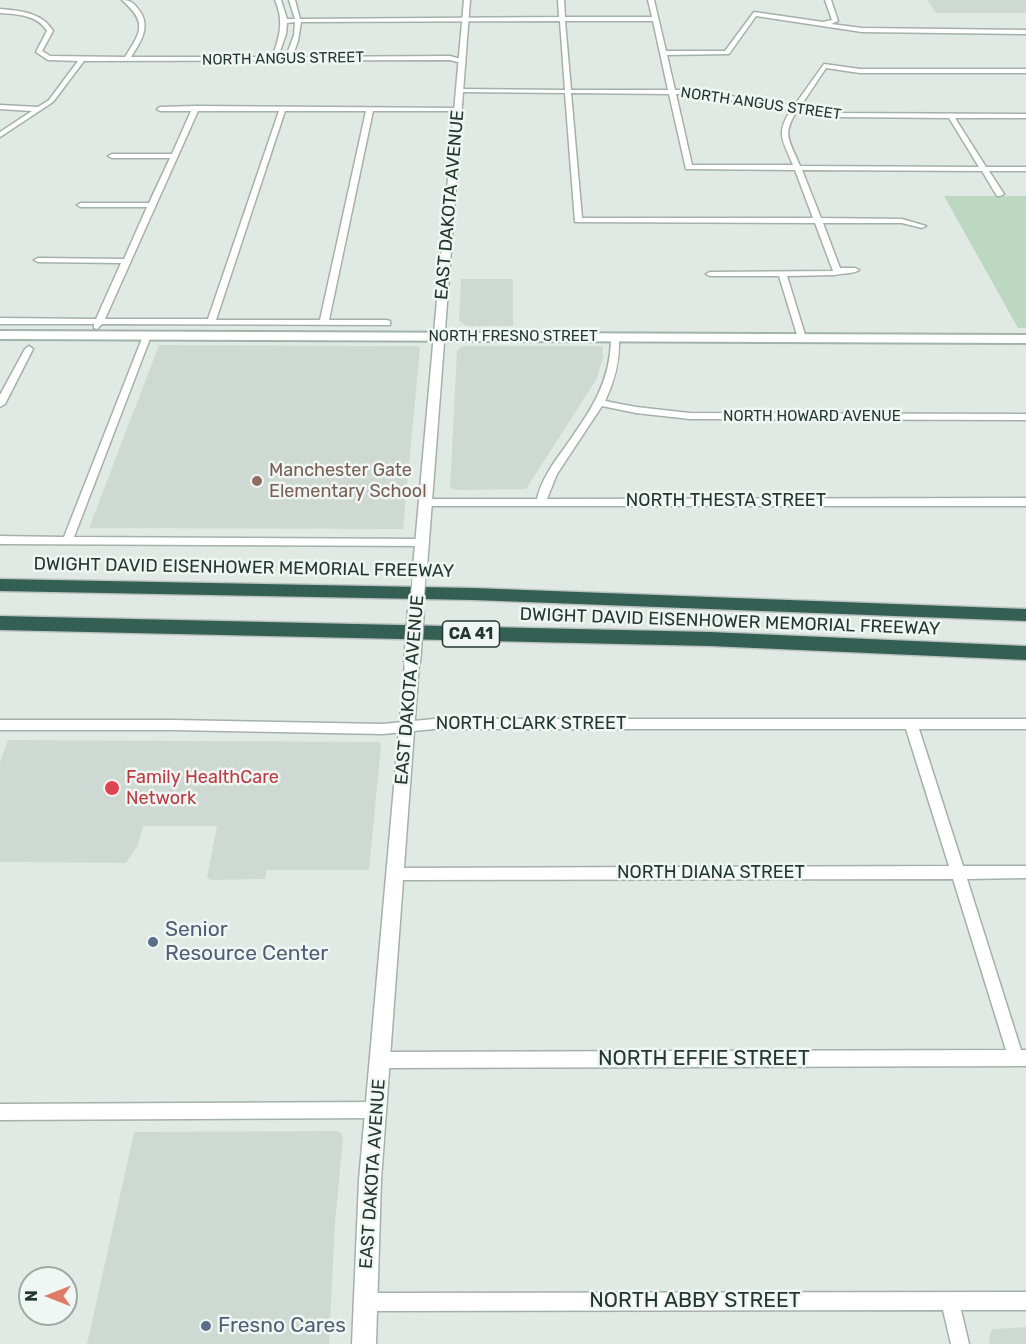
<!DOCTYPE html>
<style>
body{margin:0}
#map{position:relative;width:1026px;height:1344px;overflow:hidden;background:#e1e9e5;font-family:Rubik,sans-serif}
canvas{display:block}
.north{position:absolute;left:18px;top:1266px;width:60px;height:60px;box-sizing:border-box;background:#f0f6f3;border:2px solid #9eaaa5;border-radius:50%;rotate:270deg;font-size:16px;font-weight:700;line-height:24px;text-align:center;color:#233730}
.north::after{content:'';display:block;margin:auto;width:21px;height:27px;background:#df7c68;clip-path:polygon(50% 0,100% 100%,50% 72%,0 100%)}
</style>
<div id="map">
<canvas width="1026" height="1344"></canvas>
<div class="north">N</div>
</div>
<script>
const context = document.querySelector('canvas').getContext('2d');
context.lineJoin = 'round';
function paint(path, color) {
  context.fillStyle = color;
  context.fill(path, 'evenodd');
}
function stroke(path, color, width, dash) {
  context.strokeStyle = color;
  context.lineWidth = width;
  context.lineCap = dash ? 'butt' : 'round';
  context.setLineDash(dash || []);
  context.stroke(path);
}
function label(font, color, halo, rows, align = 'center') {
  context.font = font + ' Rubik,sans-serif';
  context.lineWidth = 5;
  context.setLineDash([]);
  context.textBaseline = 'middle';
  context.strokeStyle = halo;
  context.fillStyle = color;
  for (const [text, x, y, turn = 0] of rows) {
    context.save();
    context.translate(x, y);
    context.rotate((+turn || 0) * Math.PI / 180);
    context.textAlign = isNaN(turn) ? turn : align;
    if (halo) context.strokeText(text, 0, 0);
    context.fillText(text, 0, 0);
    context.restore();
  }
}
paint(new Path2D(`
 M927,0h99v13h-90z
 M461,279h52v47h-46l-8,-5z
 M159,345l258,1 3,2 -17,181 -314,-1z
 M463,346h140v12l-7,22 -70,109 -70,1 -6,-2 7,-138z
 M8,740l371,2 2,4 -12,124h-102l-2,9 -54,1 -4,-2 10,-52h-74l-5,19 -12,18 -126,-1v-100z
 M337,1131l4,2 2,5 -8,85 -6,121h-242l47,-212z
 M1026,1327v17h-37l1,-11 3,-4z`), '#cfd9d4');
paint(new Path2D(`
 M944,196h82v132h-8z`), '#bcd8c1');
const minor = new Path2D(`
 M122,0c8,0 12,3 16,9 14,16 3,33 -7,48h143l-1,-2c7,-19 11,-35 2,-55h6l6,19h8l-6,-19h6l5,19 259,-2 -1,-17h6l1,17h87l-4,-17h6l12,51h59l29,-39 69,10 9,-2 -7,-20h6l7,21 -7,3 31,4 164,2v4l-164,-2 -106,-16 -27,38 -62,1 8,35h17l102,16 30,-42 36,5h166v4h-166l-34,-5 -26,39 36,6 190,1v4h-71l31,49h40v4h-37l15,23 -4,2h-3l-15,-25 -180,-1 19,48 81,1 24,7 -4,2 -20,-5h-79l17,45h15l4,2c-5,4 -17,3 -24,5l-48,1 19,62 -4,3 -4,-3 -19,-62h-69l-4,-2 4,-2 123,-1 -18,-48 -240,-1 -10,-129 -107,-1v-2l2,-1 105,1 -5,-69 -259,1 -3,19 -6,16 158,-1 14,4 -2,3 -12,-3 -366,1 -31,41 -53,35v-5l32,-21 -32,-2v-4l38,2 11,-7 29,-39 -30,-1 -12,-8 11,-21c-9,-16 -30,-17 -47,-18v-4c20,2 42,3 53,22l-11,20 8,5 75,1c17,-26 22,-35 -3,-57zM565,21h88l15,69h-97zM295,22l-1,13 -7,19 -5,2 -3,-2 7,-20 1,-11zM571,93l98,1 17,75 109,1 18,48h-231zM676,94h16l99,16c-16,24 -8,30 2,55h-101zM797,111l39,6 113,1 30,49 -179,-1c-10,-25 -19,-31 -3,-55z
 M196,106l264,2v2l-2,1h-85l-44,209h58l3,1v4l-288,-1 -5,5 -3,-1v-4h-94v-6l96,1 25,-56 -83,-1 -4,-2 4,-2 86,1 23,-52h-66l-4,-2 4,-2h68l21,-45h-58l-4,-2 4,-2h60l19,-43h-31l-3,-2 3,-2zM198,111h81l-71,208h-103zM285,111h81l-46,209h-104z
 M147,333l4,3 -77,201 348,2 4,1 1,3 -1,3 -426,-2v-8l64,1 79,-201z
 M615,334l4,3c1,24 -4,43 -14,64l31,6 54,6 336,1v6l-336,-1 -54,-6 -34,-7 -45,68 -10,25 479,-1v8h-605l-1,-3 1,-3 4,-1h112c4,-18 15,-34 26,-49 26,-37 48,-66 48,-113z
 M29,346l4,3 -28,55 -5,3v-12l25,-46z
 M434,719h592v10h-107l44,137h63v12l-59,1 54,171h5v16l-645,2 -6,-2 -2,-6 2,-6 6,-2 625,-2 -53,-171 -558,1 -5,-1 -2,-5 2,-5 5,-1 554,-2 -43,-137h-472l-51,5 -211,-4h-172v-10h172l211,4z
 M377,1102l6,2 2,6 -2,6 -6,2 -377,2v-16z
 M1026,1292v18h-65l8,34h-18l-8,-34 -578,1 -6,-3 -3,-6 3,-6 6,-3z`);
const tertiary = new Path2D(`
 M464,0h6l-43,567 -7,5 -7,-5z
 M412,657l5,2 2,4 -38,517 -5,164h-24l7,-164 46,-517 2,-4z`);
const secondary = new Path2D(`
 M0,331l1026,4v8l-1026,-4z`);
const motorway = new Path2D(`
 M0,579l473,9 553,21v12l-553,-21 -473,-9z
 M0,616l710,16 316,14v14l-316,-14 -710,-16z`);
stroke(minor, '#a4b0ab', 3);
stroke(tertiary, '#a4b0ab', 3);
stroke(secondary, '#a1b3ab', 4);
stroke(motorway, '#bdc3c1', 3);
paint(minor, '#fff');
paint(tertiary, '#fff');
paint(secondary, '#fff');
paint(motorway, '#336053');
const tertiaryBridgeFar1 = new Path2D(`
 M416,612l4,-45`);
const tertiaryBridge = new Path2D(`
 M412,663l4,-53`);
stroke(tertiaryBridgeFar1, '#a4b0ab', 15, []);
stroke(tertiaryBridge, '#a4b0ab', 19, []);
stroke(tertiaryBridgeFar1, '#fff', 13);
stroke(tertiaryBridge, '#fff', 16);
for (const [x, y, r, color] of [
 [257,481,6,"#8d6e63"],
 [112,788,8,"#e0444e"],
 [153,942,6,"#5c6f8a"],
 [206,1326,6,"#5c6f8a"]
]) {
  const dot = new Path2D();
  dot.arc(x, y, r, 0, 2 * Math.PI);
  context.fillStyle = color;
  context.fill(dot);
  stroke(dot, '#f0f6f3', 2);
}
label('15px', '#233730', '#f0f6f3', [
 ["NORTH ANGUS STREET",283,59,-1],
 ["NORTH ANGUS STREET",761,104,8],
 ["NORTH FRESNO STREET",513,337],
 ["NORTH HOWARD AVENUE",812,417]
]);
for (const [x, y, w] of [
 [471,634,57]
]) {
  const box = new Path2D();
  box.roundRect(x - w / 2, y - 13, w, 26, 4.5);
  context.fillStyle = '#f0f6f3';
  context.fill(box);
  stroke(box, '#233730', 1.5);
}
label('bold 16px', '#233730', null, [
 ["CA 41",471,634]
]);
label('18px', '#233730', '#f0f6f3', [
 ["EAST DAKOTA AVENUE",450,205,-85],
 ["NORTH THESTA STREET",726,501],
 ["DWIGHT DAVID EISENHOWER MEMORIAL FREEWAY",244,568,1],
 ["DWIGHT DAVID EISENHOWER MEMORIAL FREEWAY",730,622,2],
 ["EAST DAKOTA AVENUE",410,690,-85],
 ["NORTH CLARK STREET",531,724],
 ["NORTH DIANA STREET",711,873],
 ["EAST DAKOTA AVENUE",373,1174,-86]
]);
label('18px', '#785e54', '#f0f6f3', [
 ["Manchester Gate",269,471],
 ["Elementary School",269,492]
], 'left');
label('18px', '#be3a42', '#f0f6f3', [
 ["Family HealthCare",126,778],
 ["Network",126,799]
], 'left');
label('21px', '#4e5e75', '#f0f6f3', [
 ["Senior",165,930],
 ["Resource Center",165,954],
 ["Fresno Cares",218,1326]
], 'left');
label('21px', '#233730', '#f0f6f3', [
 ["NORTH EFFIE STREET",704,1059],
 ["NORTH ABBY STREET",695,1301]
]);
</script>
